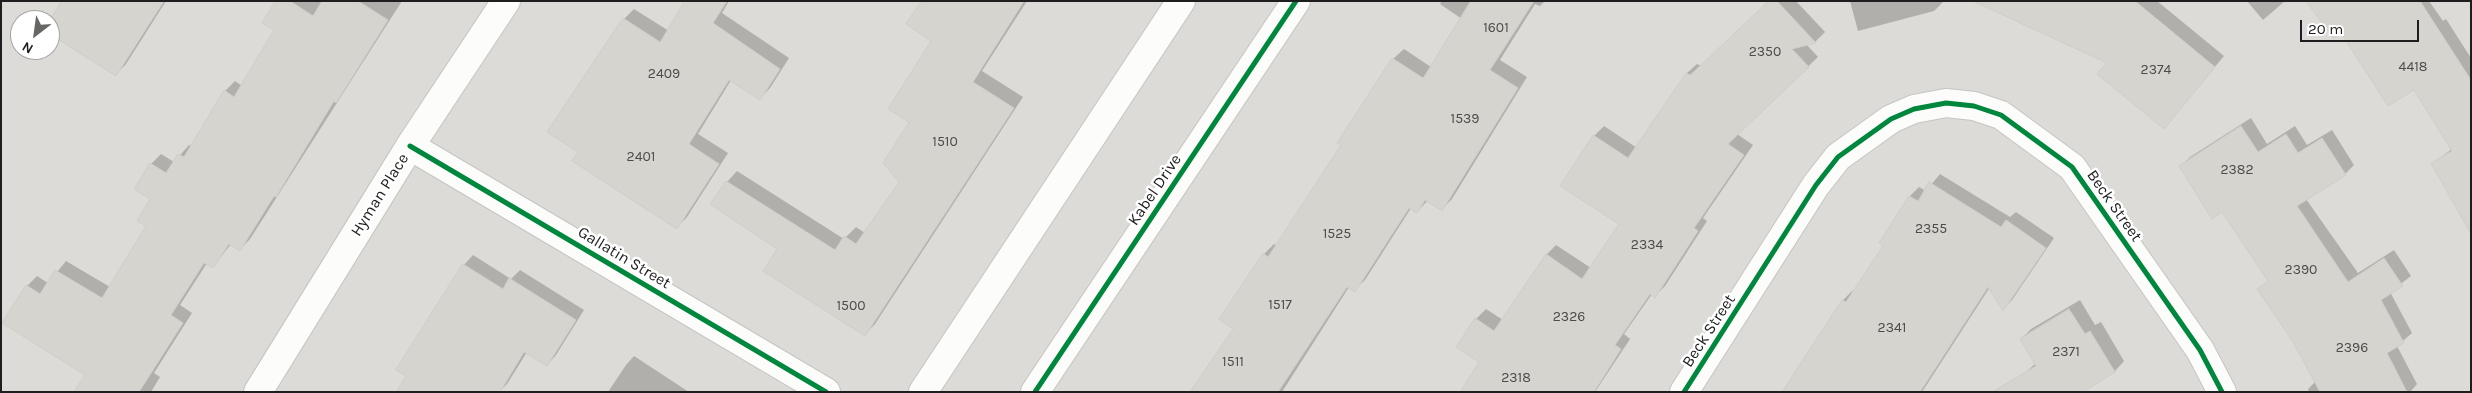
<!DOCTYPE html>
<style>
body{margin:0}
#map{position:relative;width:2472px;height:393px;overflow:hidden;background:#edece6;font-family:Karla,sans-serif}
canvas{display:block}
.frame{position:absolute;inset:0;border:2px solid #1e1e1e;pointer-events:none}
.north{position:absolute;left:10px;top:10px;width:50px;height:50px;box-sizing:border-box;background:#fff;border:1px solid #a5a5a5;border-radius:50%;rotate:210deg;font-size:14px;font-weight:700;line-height:20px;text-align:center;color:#1e1e1e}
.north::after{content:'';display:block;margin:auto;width:18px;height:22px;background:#666664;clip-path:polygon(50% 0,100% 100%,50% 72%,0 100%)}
.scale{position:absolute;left:2300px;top:20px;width:119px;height:22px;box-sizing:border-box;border:2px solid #1e1e1e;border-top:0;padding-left:6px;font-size:15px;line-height:18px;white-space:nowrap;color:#1e1e1e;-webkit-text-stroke:4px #fff;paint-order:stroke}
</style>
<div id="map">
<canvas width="2472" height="393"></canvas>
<div class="frame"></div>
<div class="north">N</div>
<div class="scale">20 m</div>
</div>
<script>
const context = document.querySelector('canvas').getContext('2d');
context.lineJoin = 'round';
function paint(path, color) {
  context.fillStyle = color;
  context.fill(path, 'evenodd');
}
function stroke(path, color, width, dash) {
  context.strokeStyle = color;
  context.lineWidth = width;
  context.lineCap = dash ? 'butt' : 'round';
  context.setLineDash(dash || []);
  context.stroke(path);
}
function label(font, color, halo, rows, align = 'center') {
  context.font = font + ' Karla,sans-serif';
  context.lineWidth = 5;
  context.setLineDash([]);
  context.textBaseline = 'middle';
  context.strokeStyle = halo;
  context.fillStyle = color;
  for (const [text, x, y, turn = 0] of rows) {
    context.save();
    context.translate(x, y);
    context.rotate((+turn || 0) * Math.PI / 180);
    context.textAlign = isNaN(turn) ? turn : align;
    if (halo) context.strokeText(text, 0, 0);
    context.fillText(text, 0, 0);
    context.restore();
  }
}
paint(new Path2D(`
 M1,1h2470v391h-2470zM20,20h30v30h-30z`), '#dcdbd8');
paint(new Path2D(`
 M63,1h103l-40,63 -11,11 -65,-42v-11z
 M278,1h124l-152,238 -10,10 -9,-5 -18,23 -6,-4 -27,42 12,8 -38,60 6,4 -9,15h-75l10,-18 -59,-88 10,-10 11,7 18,-22 44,26 38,-61 4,-27 -1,-35 10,-10 13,8 15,-17 3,1 33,-55 10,-10 7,5 34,-56z
 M687,1h42l-7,12 67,45 -19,30 -10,10 -29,-18 -33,54 30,19 -41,64 -10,10 -97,-75 44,-133 10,-10 35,22z
 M923,1h104l-45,70 41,26 -148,227 -10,10 -86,-86 -52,-66 10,-11 107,68 12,-12 9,6 36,-51 10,-60 21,-82z
 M1442,1h103l-5,5 -5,-2 -35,56 27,17 -75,122 -10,10 -14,-9 -11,12 -6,-4 -46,72 -11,10 -5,-3 -67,105h-90l43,-64 29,-74 10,-10 3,2 66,-101 50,-86 11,-10 27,18 31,-48 -22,-15z
 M1770,1h26l29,31 -10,10 -9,2 12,13 -81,77 16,11 -50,73 4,3 -42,65 -10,10 -3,-2 -28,40 6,5 -35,53h-133l19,-31 -23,-15 18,-27 10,-10 17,11 43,-65 10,-10 35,23 30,-44 -27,-88 10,-10 33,22 50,-75 10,-9 4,2z
 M1850,1h93v1l-9,9 -76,20z
 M2006,1h151l67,55 -51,61 -65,-55z
 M2247,1h38l-22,19z
 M2308,1h121l14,20 3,-2 25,39v173l-38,-68 19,-14 -38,-61 -72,-57z
 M2251,118l16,26 28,-18 12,19 25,-15 22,35 -9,9 -39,25 52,74 36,-23 17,26 -21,16 22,41 -15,13 20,38 -7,8h-101l-1,-3 8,-8 -23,-42 -34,-49 10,-10 -46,-69 -42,-45 9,-9z
 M1940,174l70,43 6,-5 38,26 -42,62 -9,9 -13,-22 -68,105h-140l61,-92 9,-9 2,1 31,-47 25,-49 9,-9 7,4z
 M473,255l38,24 9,-9 64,40 -28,45 -9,10 -20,-13 -20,32 -8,8 -91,-17 56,-110z
 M2080,300l15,25 6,-3 23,39 -9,10 -31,19 1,2h-50l-11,-18 12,-11 -15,-24 10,-10z
 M634,356l55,36h-81l18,-27z`), '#0003');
const building = new Path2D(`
 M62,1h102l-48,75 -66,-42v-14z
 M276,1h14l23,15 9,-15h36l30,19 -52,83 -2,-2 -58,96 -2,-1 -34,55 -11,-7 -16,24 -9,-5 -33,52 12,8 -44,69h-65l11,-17 -83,-52 24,-38 14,9 15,-24 47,28 44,-72 -9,-5 13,-22 -16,-10 16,-26 16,10 12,-19 6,3 40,-67 10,7 40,-67 -12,-7z
 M685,1h42l-14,22 67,46 -20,31 -31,-20 -40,64 30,20 -42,65 -105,-68 6,-9 -31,-20 76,-114 37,24z
 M922,1h102l-51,81 41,26 -149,228 -102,-65 14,-22 -67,-45 16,-23 109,69 9,-14 12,8 43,-62 -16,-19 26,-41 -21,-13 43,-68 -25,-17z
 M1471,1h63l-44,69 28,18 -76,123 -17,-11 -8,13 -8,-5 -54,84 -8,-5 -69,105h-88l43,-63 -14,-10 44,-66 5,4 73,-112 -4,-2 55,-85 31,20z
 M1769,1h8l39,42 -24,6 17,18 -81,77 16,11 -50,73 4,3 -43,67 -5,-4 -35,51 6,4 -27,43h-134l19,-30 -23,-15 19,-29 19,13 52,-77 36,25 37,-55 -59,-38 33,-51 35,23 58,-85 4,2z
 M1973,1h162l80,66 -51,62 -67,-55 9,-11z
 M2306,1h114l51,79v154l-40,-71 21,-12 -38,-61 -26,16 -47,-73 -7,5z
 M2241,126l17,26 28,-18 12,19 24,-15 24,37 -49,31 51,76 36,-24 19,28 -22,14 23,43 -17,10 20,39h-87l-28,-52 -35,-51 11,-8 -46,-69 -10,7 -33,-53z
 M1929,182l72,45 5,-7 40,28 -43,63 -15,-24 -68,105h-138l60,-92 4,2 37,-56 -4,-3 30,-47 9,5z
 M463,264l40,25 6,-11 67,42 -29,46 -23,-14 -24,40h-104l10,-16 -10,-6z
 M2069,309l16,25 5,-3 25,41 -32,20h-91l44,-26 -16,-27z`);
paint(building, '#d6d4cf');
stroke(building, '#d0cec7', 1);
const minor = new Path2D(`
 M410,146l416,246
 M258,392l152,-246 96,-145
 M1684,392l132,-207 22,-28 53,-38 23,-10 32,-6 28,3 27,9 71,52 128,183 22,42`);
const tertiary = new Path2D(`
 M923,392l258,-391
 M1035,392l261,-391`);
stroke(minor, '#c5c5c2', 30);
stroke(tertiary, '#c5c5c2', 30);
stroke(minor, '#fcfcfb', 28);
stroke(tertiary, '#fcfcfb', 28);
stroke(new Path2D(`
 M410,146l416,246
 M1035,392l261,-391
 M1684,392l132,-207 22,-28 53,-38 23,-10 32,-6 28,3 27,9 71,52 128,183 22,42`), '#00873e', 5);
label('14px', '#4d4c4b', null, [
 ["1601",1496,28],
 ["2350",1765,52],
 ["4418",2413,67],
 ["2374",2156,70],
 ["2409",664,74],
 ["1539",1465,119],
 ["1510",945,142],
 ["2401",641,157],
 ["2382",2237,170],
 ["2355",1931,229],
 ["1525",1337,234],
 ["2334",1647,245],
 ["2390",2301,270],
 ["1517",1280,305],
 ["1500",851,306],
 ["2326",1569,317],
 ["2341",1892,328],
 ["2396",2352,348],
 ["2371",2066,352],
 ["1511",1233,362],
 ["2318",1516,378]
]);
label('16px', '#1e1e1e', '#fff', [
 ["Kabel Drive",1155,190,-56],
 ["Hyman Place",380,195,-58],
 ["Beck Street",2114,206,55],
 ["Gallatin Street",624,258,31],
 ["Beck Street",1709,331,-57]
]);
</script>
